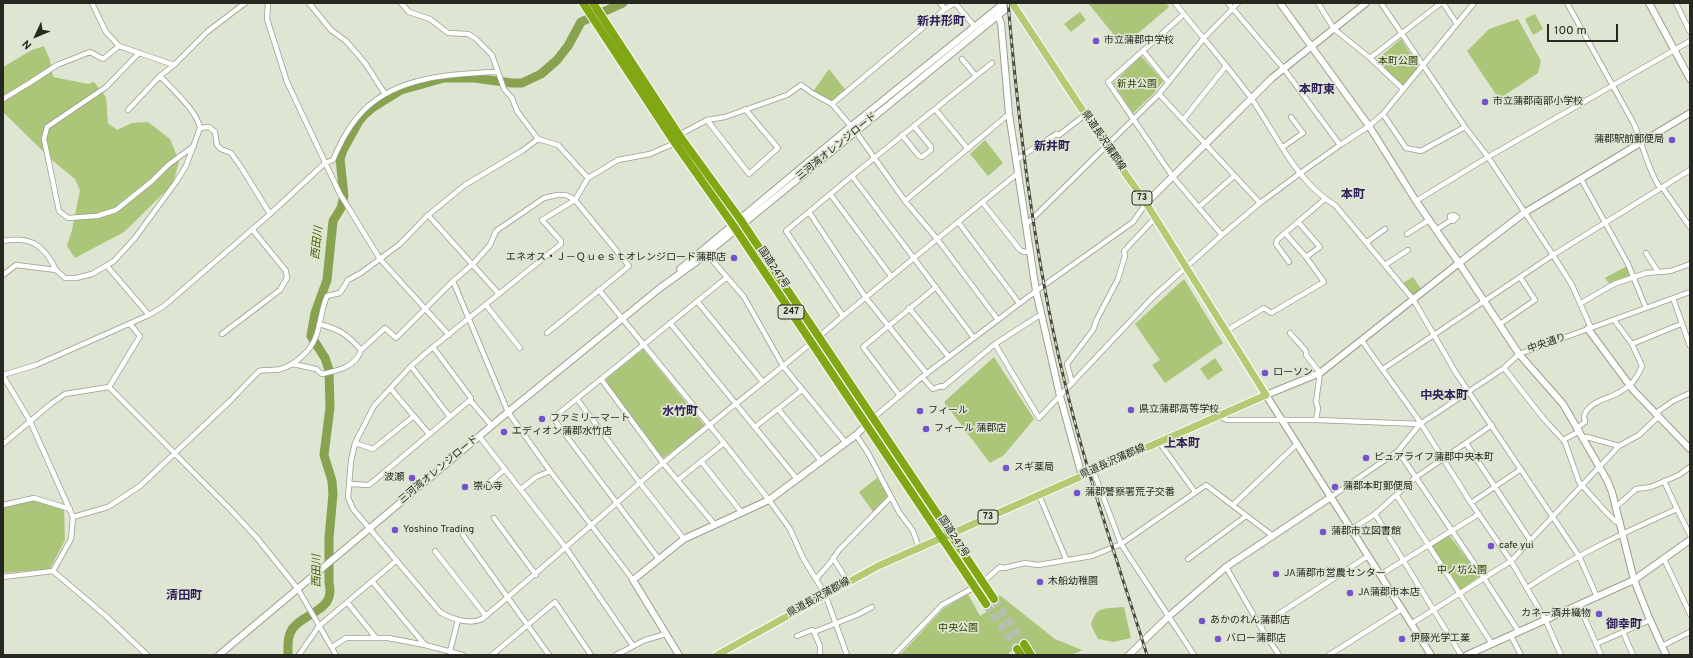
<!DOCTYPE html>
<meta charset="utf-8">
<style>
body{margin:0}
#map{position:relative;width:1693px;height:658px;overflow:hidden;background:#dee5d2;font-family:Overpass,sans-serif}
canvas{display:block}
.frame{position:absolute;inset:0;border:4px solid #262821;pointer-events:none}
.north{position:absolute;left:16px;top:16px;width:40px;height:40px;-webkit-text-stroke:3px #dee5d2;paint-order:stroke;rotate:226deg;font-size:11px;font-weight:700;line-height:16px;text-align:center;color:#262821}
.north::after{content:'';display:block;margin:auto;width:14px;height:18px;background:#262821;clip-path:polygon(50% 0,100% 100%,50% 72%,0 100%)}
.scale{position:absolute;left:1547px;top:24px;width:71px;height:18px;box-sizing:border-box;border:2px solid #262821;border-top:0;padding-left:5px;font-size:12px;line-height:14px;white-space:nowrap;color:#262821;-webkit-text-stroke:3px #dee5d2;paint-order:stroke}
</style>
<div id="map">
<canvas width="1693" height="658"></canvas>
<div class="frame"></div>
<div class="north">N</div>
<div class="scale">100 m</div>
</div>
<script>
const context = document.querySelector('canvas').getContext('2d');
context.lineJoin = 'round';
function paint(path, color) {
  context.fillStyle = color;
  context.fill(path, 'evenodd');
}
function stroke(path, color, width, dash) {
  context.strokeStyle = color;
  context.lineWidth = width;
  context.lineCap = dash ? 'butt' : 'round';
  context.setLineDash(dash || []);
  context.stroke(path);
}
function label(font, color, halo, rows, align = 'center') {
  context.font = font + ' Overpass,"Noto Sans JP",sans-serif';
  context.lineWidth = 3.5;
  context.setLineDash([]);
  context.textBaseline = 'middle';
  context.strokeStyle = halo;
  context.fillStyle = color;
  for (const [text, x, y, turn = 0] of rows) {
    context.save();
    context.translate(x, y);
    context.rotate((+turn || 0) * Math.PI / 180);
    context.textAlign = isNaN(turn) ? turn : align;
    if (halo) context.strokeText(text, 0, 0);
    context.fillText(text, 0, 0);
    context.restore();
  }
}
paint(new Path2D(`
 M1088,3h78l3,4 -46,39z
 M1080,12l6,8 -15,12 -7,-8z
 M1535,14l8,15 -10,6 -8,-16z
 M1518,19l23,42 -3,12 -39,26 -32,-48 22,-22z
 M1401,39l18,28 -16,20 -28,-26z
 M44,46l6,14 3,17 35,7 6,-2 12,15 2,26 9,7 15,-7 16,-1 22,17 9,22 -6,23 -49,48 -49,26 -8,-12 5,-16 8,-40 -5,-11 -22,-18 -50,-49v-45l29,-17z
 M1141,56l22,25 -9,12 -21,20 -20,-30z
 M829,69l18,23 -15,12 -20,-11z
 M985,140l18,23 -15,13 -18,-22z
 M1627,266l6,13 -23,6 -5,-7z
 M1413,277l8,12 -8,7 -10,-13z
 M1184,279l39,64 -58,40 -13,-18 8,-5 -25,-36z
 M643,349l62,77 -42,32 -57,-76v-3z
 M994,357l40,62 -30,36 -14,8 -46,-61z
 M1215,358l8,12 -15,10 -8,-11z
 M877,478l11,18 -14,17 -15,-21z
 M33,500l31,9 1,31 -15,29 -47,4v-65z
 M1449,535l31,41 -18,13h-2l-27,-42v-2z
 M994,593l8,4 53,42 27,11c-11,8 -33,5 -46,5l-9,-14 -18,12 1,2h-110l43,-46 25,-15 12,22 21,-13z
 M1124,607l7,31 -18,4 -15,-3 -7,-14c5,-20 15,-16 33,-18z`), '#abc579');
stroke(new Path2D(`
 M288,655c0,-10 -1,-19 5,-27 12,-16 43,-17 36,-45v-45l4,-44 -1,-13 -8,-26 6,-48 -1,-37 -4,-12 -14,-22 4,-23 12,-33 6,-59 8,-13 3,-12 -4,-37 3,-9 16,-29 5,-6 8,-7 29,-18 43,-12h30l38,5h10l19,-9 16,-14 11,-14 13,-24 42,-19`), '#88a250', 9);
stroke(new Path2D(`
 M994,599l30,45
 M986,604l31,45`), '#b9bfaf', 8, [8, 4]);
const street = new Path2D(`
 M92,3l14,29 13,14 55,19
 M268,3l-1,16 20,63 53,112 40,65 69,76
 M309,3l22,27 15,11 19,22 20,31
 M401,3l8,9 21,7 18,14 20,1 7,4 17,17 12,34 8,9 5,13 21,28 20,6 30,33 30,-18 32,-6 25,-11
 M940,3l5,6 10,-6 20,24
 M1175,3c25,32 52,62 76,95 26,37 44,83 84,107l78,94 43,74 123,183 18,41
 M1228,3l56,66 56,76
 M1318,3l16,26 36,29 33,31
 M1381,3l84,124 23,30 65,98 19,30 19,43
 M1443,3l14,21
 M1567,3l67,121c9,21 13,44 26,64
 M1676,3l14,29
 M1184,14l-76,68 65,95 49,58
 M1143,51l25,31
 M139,53l-33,34 -59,40 -3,12 15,72 9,7 29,-2 19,-6 36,-29 16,-16 26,-19
 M1370,58l71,-55
 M962,59l14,17
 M1159,94l101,109
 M3,99l28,-17 26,-17 33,-13 13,7 16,-13
 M832,104l113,-95
 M935,109l33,40
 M128,110l32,-34 14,-11 33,-33 38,-29
 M1383,114l23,34 15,3 44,-24
 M707,120l42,54 29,-26 -33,-39
 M1183,120l43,-54
 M200,128l9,-1 6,5 2,13 4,4 10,4 10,14 29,47
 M679,135l28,-15 18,-3 62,-22 14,-10 11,8 20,11 24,28 49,69 33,39 60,80
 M902,135l17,21 3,1 9,-7v-3l-17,-21
 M1283,147l20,-14 -12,-16
 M1017,160c12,-10 26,-17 39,-26l3,1 26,-20
 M588,178l-13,22 -33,20 19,21v3l-128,103 -22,19 -37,40 -19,37 -4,18 -3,36 5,12 87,103c11,7 30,13 42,7 61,-51 120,-104 181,-156 59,-50 122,-96 180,-147l-57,-85 66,-55
 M1581,179l47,85 18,44
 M1662,187l28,40
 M831,195l60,81
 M905,201l104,-87
 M1416,201l72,-44 202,-116
 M983,203l37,47 4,2 5,-1
 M1199,207l35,-31
 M809,212l57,86 61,76
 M428,215l71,79
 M959,223l60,80
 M1299,223l21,24 -14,10
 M1026,225l133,-131 45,-56 34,-35
 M1436,230l15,-10 -1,-4 4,-1 3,2 -4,4 -2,-1
 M1285,233l-8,7 -1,4 13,18
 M1407,234l22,-14
 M3,241c28,-5 41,4 53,29
 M1367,242l18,-13
 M706,253l38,44 39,69 63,77
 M1646,253l12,19
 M1385,265l23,-15
 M107,266l42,49
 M3,275l13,-10 40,5 9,8h11l16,-4 22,-13 21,-23 41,-56 10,-16 14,-38c-3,-17 -28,-39 -40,-52
 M453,281l55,131 42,59 83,109
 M599,290l125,153 45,57 21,29 13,29 22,36 22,61
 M1673,298l17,48
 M697,301l66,81
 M1581,303l33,-19 32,-11 25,-2 19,-7
 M486,305l34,43
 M909,308l40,49
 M843,316l175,-143
 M1614,320l18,24 49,-20
 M670,323l127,156
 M319,324c20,5 28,10 42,26l24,-22 11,10 57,-57 20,-17 17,-19 6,-14 48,-33 13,-3h9l9,5 54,66 -82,67
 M1500,324l35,-24 -15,-23
 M1226,331l38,-23 7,5 53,-31 -18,-25 -21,-24 40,-34
 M1290,333l16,18v4l14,18 -4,29 2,6 -2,12
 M222,334l58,-44 7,-12 -1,-7 -34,-42
 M974,338l-122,-162 140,-113
 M1362,341l56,78 53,84 40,58 35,60 15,34
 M995,344l44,74 114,-121 69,-62 38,-32 39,-29 41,-29 29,-19 14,-12 91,-111
 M433,347l38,51 -1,2 22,26
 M293,364l23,5 6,5c15,-3 34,-7 39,-24
 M411,366l39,51
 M1504,368l39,50 22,24 14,40 26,29 11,11 4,1
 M1383,369l170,-114 137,-85
 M3,375l33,-10 113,-50 15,-9 106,-92 55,-51 8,-3c2,-4 3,-8 5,-11 6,-13 16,-29 26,-39 34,-34 88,-36 133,-38
 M3,376l27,45 43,96 -2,22 -18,32
 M922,377l11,12 8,-3 2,1 52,-43 45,-29
 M601,379l62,84 52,62
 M1072,383l-5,-19 26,-34 4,-11 21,-40 7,-23 -1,-5 31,-33
 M109,387l94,95 26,26 28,30 41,51 38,66
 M391,389l38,45
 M900,396l-37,-49 73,-60
 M577,399l63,84 44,56
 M778,409l43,52
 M1656,413l17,-12 17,-8
 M1219,416l8,4h89l104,4
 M872,419l50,-42 114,-86 97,-69 13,-19
 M755,427l47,-37
 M1577,428l8,-6 -1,-6c5,-15 24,-17 36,-24 11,-6 18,-15 22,-26l-10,-22
 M856,435l12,18 31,59 14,19 6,17
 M479,436l87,112 67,98
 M1583,438l4,-1 32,9
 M1563,440l17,-9
 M1159,442l36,50
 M355,443l18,6 41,-33
 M1466,443l64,97
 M3,444l49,-41 13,-9 44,-7 31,-51 -10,-12
 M1398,451l86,127 35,54
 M701,461l41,52
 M1093,470l28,74 73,111
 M678,480l46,-37
 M1664,481l13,28
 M490,482l15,-13
 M349,484l20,1 101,-85
 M521,489l15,-12 14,-6
 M1039,495l27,64
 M1397,496l95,148
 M1331,497l67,-46 22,-27 84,-56 15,-14 171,-62
 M1471,503l50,-34
 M3,505l31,-7 36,11
 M1233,505l64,-61
 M1616,507l20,-18 15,-2 28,-12 11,-8
 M1375,514l86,141
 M73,517l35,-10 32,-21 90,-85 29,-30c7,-2 15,0 22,-2 15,-5 30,-18 35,-33 5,-13 5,-27 11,-40l13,-3 8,-13 13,-7 39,-29 27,-28 38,-31 57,-34 16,-12
 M494,518l42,57
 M1352,529l23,-15 40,-36 77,-53
 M463,535l86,120
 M435,551l51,65
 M658,558l-105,-140 173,-140
 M833,558l15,24
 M1188,559l58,-43
 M1664,559l26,55
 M1226,567l34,59 19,29
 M1380,575l99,-61
 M3,577l50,-6 54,46 40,38
 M816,579l14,-16 9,-13 51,-52
 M983,582l17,-15 4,1 21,-5 13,2 54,-9 29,-12 85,-59 67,51
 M1527,588c47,-32 98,-56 150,-79l13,26
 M347,602l29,36
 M1579,605l22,50
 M1411,624l100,-63 108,-115 20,-11 20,-19
 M1260,626l108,-70
 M814,632l43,-17 15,-8
 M1623,632l10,23
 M797,636l15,-6 2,2 6,14v9
 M1511,636l10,19
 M1596,644l54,-24
 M425,645l38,10
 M1662,646l28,-14
 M332,647l14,-9h42l37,7 -53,-64
 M450,651l8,-31
 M299,655l20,-29 78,-66
 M492,655l63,-53 36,53
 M616,655l29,-15 21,-6
 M894,655l48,-50 33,-18
 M1329,655l73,-46`);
const secondary = new Path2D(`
 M1280,3l89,123 47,75 43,62 -139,110 -54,22 165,260
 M1649,3l41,76
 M998,16l3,7 8,91 27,177 24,105 22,80
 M1146,203l126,-125 94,-75
 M680,269l170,-142 154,-124
 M1588,329l46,62 56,58
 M219,655l289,-243 152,-124 36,-26 47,-38 269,-220
 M679,655l-46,-75 51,-41 85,-39 87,-65 16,-16
 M1129,655l39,-38 58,-50 105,-70
 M1467,655l167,-75 56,-40
 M1666,655l-16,-35 -16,-40 -22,-88 -5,-12 -44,-76 -44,-50 -60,-91 65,-50 166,-100`);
const primary = new Path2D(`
 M717,655l161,-89 388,-171 -120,-192 -40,-57 -94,-143`);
const highway = new Path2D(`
 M583,3l92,140 58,82 253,379
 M593,3l86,132 61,84 254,380
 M1024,644l7,11
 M1017,649l4,6`);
stroke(street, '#989f8d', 6);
stroke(secondary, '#989f8d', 8);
stroke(primary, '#fff', 9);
stroke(highway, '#fff', 10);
stroke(street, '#fff', 4.5);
stroke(secondary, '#fff', 6);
stroke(primary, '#b4ca73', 7);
stroke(highway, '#82a715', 8);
const rail = new Path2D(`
 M1008,3c11,125 26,250 55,372 22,95 55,187 84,280`);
stroke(rail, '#484b42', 3);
stroke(rail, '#dee5d2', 1.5, [4.5]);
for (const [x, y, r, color] of [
 [1096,41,4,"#7552cb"],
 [1485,102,4,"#7552cb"],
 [1672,140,4,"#7552cb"],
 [734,258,4,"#7552cb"],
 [1265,373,4,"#7552cb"],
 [1131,410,4,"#7552cb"],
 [920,411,4,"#7552cb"],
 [542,419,4,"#7552cb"],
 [926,429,4,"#7552cb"],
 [504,432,4,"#7552cb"],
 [1366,458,4,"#7552cb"],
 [1006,468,4,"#7552cb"],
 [412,478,4,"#7552cb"],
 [465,487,4,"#7552cb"],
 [1335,487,4,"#7552cb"],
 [1077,493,4,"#7552cb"],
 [395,530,4,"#7552cb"],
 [1323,532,4,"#7552cb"],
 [1491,546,4,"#7552cb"],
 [1276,574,4,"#7552cb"],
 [1040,582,4,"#7552cb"],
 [1350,593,4,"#7552cb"],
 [1599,614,4,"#7552cb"],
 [1202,621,4,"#7552cb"],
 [1218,639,4,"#7552cb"],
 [1402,639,4,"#7552cb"]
]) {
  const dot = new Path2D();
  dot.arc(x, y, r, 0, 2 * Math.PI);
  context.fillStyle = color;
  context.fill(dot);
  stroke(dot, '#dee5d2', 1.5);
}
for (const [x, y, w] of [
 [1142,198,20],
 [791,312,26],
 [988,517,20]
]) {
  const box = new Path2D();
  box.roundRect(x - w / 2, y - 7, w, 14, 3);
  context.fillStyle = '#dee5d2';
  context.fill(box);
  stroke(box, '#262821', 1);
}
label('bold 9px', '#262821', null, [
 ["73",1142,198],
 ["247",791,312],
 ["73",988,517]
]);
label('10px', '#262821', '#dee5d2', [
 ["市立蒲郡中学校",1104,41],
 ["市立蒲郡南部小学校",1493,102],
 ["蒲郡駅前郵便局",1664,140,"right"],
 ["エネオス・Ｊ－Ｑｕｅｓｔオレンジロード蒲郡店",726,258,"right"],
 ["ローソン",1273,373],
 ["県立蒲郡高等学校",1139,410],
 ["フィール",928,411],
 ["ファミリーマート",550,419],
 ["フィール 蒲郡店",934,429],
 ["エディオン蒲郡水竹店",512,432],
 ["ピュアライフ蒲郡中央本町",1374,458],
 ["スギ薬局",1014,468],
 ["波瀬",404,478,"right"],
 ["崇心寺",473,487],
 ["蒲郡本町郵便局",1343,487],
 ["蒲郡警察署荒子交番",1085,493],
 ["Yoshino Trading",403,530],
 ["蒲郡市立図書館",1331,532],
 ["cafe yui",1499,546],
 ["JA蒲郡市営農センター",1284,574],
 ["木船幼稚園",1048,582],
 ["JA蒲郡市本店",1358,593],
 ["カネー酒井織物",1591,614,"right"],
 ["あかのれん蒲郡店",1210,621],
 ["バロー蒲郡店",1226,639],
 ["伊藤光学工業",1410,639]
], 'left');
label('10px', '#304000', '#dee5d2', [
 ["本町公園",1398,62],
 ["新井公園",1137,85],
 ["中ノ坊公園",1462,571],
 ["中央公園",958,629]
]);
label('10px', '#262821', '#dee5d2', [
 ["県道長沢蒲郡線",1103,141,56],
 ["三河湾オレンジロード",837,147,-39],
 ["国道247号",773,268,56],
 ["中央通り",1547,344,-19],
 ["県道長沢蒲郡線",1113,462,-24],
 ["三河湾オレンジロード",439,470,-40],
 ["国道247号",953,537,57],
 ["県道長沢蒲郡線",819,598,-29]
]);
label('italic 11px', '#4a6100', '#dee5d2', [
 ["西田川",318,243,-84],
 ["西田川",318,571,-90]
]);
label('bold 12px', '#31205a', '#dee5d2', [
 ["新井形町",941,23],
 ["本町東",1317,91],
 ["新井町",1052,148],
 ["本町",1353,196],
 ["中央本町",1444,397],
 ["水竹町",680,413],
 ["上本町",1182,445],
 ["清田町",184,597],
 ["御幸町",1624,626]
]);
</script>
